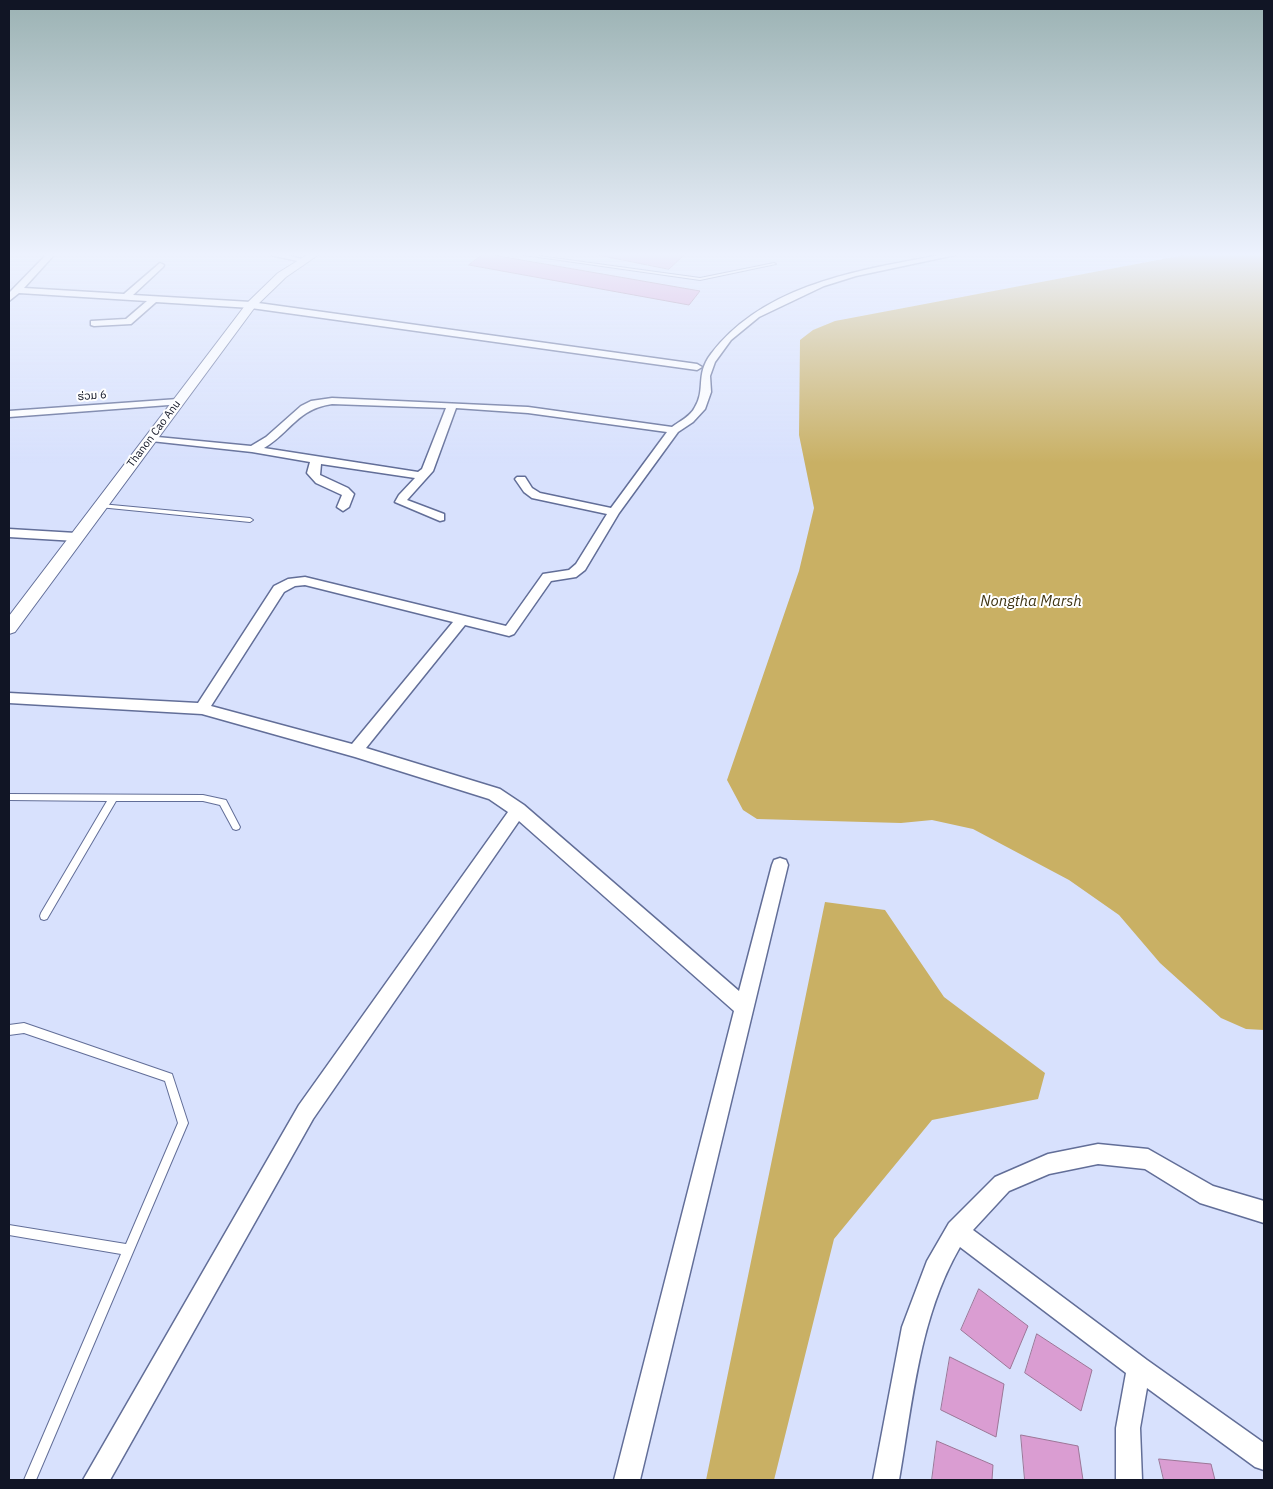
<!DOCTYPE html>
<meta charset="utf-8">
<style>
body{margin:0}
#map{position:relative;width:1273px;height:1489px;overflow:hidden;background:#d8e1fd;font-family:"IBM Plex Sans",sans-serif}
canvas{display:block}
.frame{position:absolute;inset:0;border:10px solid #111525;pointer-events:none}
</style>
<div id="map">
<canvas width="1273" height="1489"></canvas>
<div class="frame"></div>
</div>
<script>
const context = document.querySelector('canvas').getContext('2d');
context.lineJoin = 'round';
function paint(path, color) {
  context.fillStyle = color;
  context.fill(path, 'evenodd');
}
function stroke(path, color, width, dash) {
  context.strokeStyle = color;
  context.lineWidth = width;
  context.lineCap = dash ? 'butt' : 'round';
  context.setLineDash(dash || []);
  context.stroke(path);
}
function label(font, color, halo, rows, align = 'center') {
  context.font = font + ' "IBM Plex Sans","Noto Sans Lao",sans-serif';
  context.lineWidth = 4;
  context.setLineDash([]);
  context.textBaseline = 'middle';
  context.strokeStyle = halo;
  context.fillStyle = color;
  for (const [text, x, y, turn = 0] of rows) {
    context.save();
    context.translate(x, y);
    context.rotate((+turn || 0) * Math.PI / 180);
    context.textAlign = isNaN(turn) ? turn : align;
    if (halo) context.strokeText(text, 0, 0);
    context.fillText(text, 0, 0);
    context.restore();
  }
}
paint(new Path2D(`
 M1184,255h80v775l-18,-1 -25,-11 -61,-55 -41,-48 -50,-35 -96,-51 -41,-9 -31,3 -144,-4 -14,-9 -16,-30 72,-209 15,-63 -15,-73 1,-95 13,-10 22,-9z
 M825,902l60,8 59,87 101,76 -7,26 -106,21 -98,119 -60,241h-68z`), '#c9b064');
const building = new Path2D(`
 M482,255h11l207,36 -11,14 -220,-40z
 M598,255h86l-15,14z
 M979,1289l49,37 -18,43 -49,-39z
 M1037,1334l55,36 -11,41 -56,-38z
 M950,1357l54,27 -8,53 -55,-27z
 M1021,1435l57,11 5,34h-58z
 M937,1441l56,24 -1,15h-60z
 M1159,1459l52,5 4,16h-51z`);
paint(building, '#da9dd2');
stroke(building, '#9c7697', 1);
const service = new Path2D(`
 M524,255h8l168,23 74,-15 2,1 -76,16z
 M101,504l149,14 3,2 -3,2 -151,-15v-2z
 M9,794l194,1 23,5 14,27 -1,2 -3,1 -3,-1 -13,-24 -17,-4h-87l-69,118 -3,1 -3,-1 -1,-3 1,-3 66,-112 -98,-1z
 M24,1023l148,51 16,49 -152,357h-12l97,-226 -112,-19v-10l117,19 52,-121 -13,-42 -141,-48 -15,2v-10z`);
const minor = new Path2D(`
 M46,255h8l-30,33 100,6 36,-31 4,2 -1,2 -30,28 118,7 446,62 5,3 -5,3 -446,-62 -95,-6 -25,22 -37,2 -3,-1v-4l35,-2 21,-18 -128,-8 -10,8v-8z
 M271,255h15l20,5 -4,2z
 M940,255h15l-99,21 -32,10 -65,31 -28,23 -16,22 -5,14 1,16 -6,17 -12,13 -15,10 -59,81 -34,57 -9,7 -25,4 -37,53 -5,2 -44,-11 -99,123 134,41 24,16 215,186 33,-126 2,-5 6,-2 6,2 2,5 -148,615h-26l120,-469 -215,-190 -206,298 -203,361h-27l216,-375 209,-293 -19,-13 -134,-42 -153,-43 -193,-11v-10l189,10 76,-117 14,-7 17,-2 201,49 37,-52 26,-4 7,-6 31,-50 -75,-16 -8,-6 -9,-13 2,-2h8l7,11 8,5 71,15 56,-76 -139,-19 -72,-5 -23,63 -26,29 37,14v6l-4,1 -45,-19 4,-7 16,-17 -94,-14 -1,11 28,13 6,6 -5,13 -6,4 -6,-4 5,-12 -26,-12 -9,-10 3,-11 -58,-10 -101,-11 -5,-3 1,-2 104,10 15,-9 35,-31 10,-5 21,-3 196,9 144,20c8,-6 19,-11 23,-20 11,-18 0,-32 16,-53 53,-70 149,-84 229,-99zM332,404l114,4 -24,61 -4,3 -154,-24c27,-16 33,-39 68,-44zM305,585l148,37 -101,122 -141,-38 73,-114 11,-6z
 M178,399l5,3 -1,2 -173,13v-6z
 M9,529l67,4 6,4 -6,4 -67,-4z
 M1098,1144l50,5 65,37 51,15v22l-64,-20 -55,-34 -47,-5 -49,10 -40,17 -36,39 174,130 117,83v27l-9,-3 -108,-79 -7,40 2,52h-26v-52l10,-55 -166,-126c-41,71 -47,153 -61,233h-26l29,-153 25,-66 22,-38 46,-46 53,-23z`);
const tertiary = new Path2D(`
 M307,255h11l-32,22 -31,30 -240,325 -6,2v-18l238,-313 31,-30z`);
stroke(service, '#626e98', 2);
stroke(minor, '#626e98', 3);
stroke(tertiary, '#626e98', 2);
paint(service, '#fff');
paint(minor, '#fff');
paint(tertiary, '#fff');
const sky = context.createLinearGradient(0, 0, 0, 463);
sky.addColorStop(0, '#9bb2b3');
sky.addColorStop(0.55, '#edf2fe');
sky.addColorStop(1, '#edf2fe00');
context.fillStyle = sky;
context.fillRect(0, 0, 1273, 463);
label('11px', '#111525', '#fff', [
 ["ຮ່ວມ 6",92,396,-4],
 ["Thanon Cao Anu",154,434,-53]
]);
label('italic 15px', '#413615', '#fff', [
 ["Nongtha Marsh",1031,602]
]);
</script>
